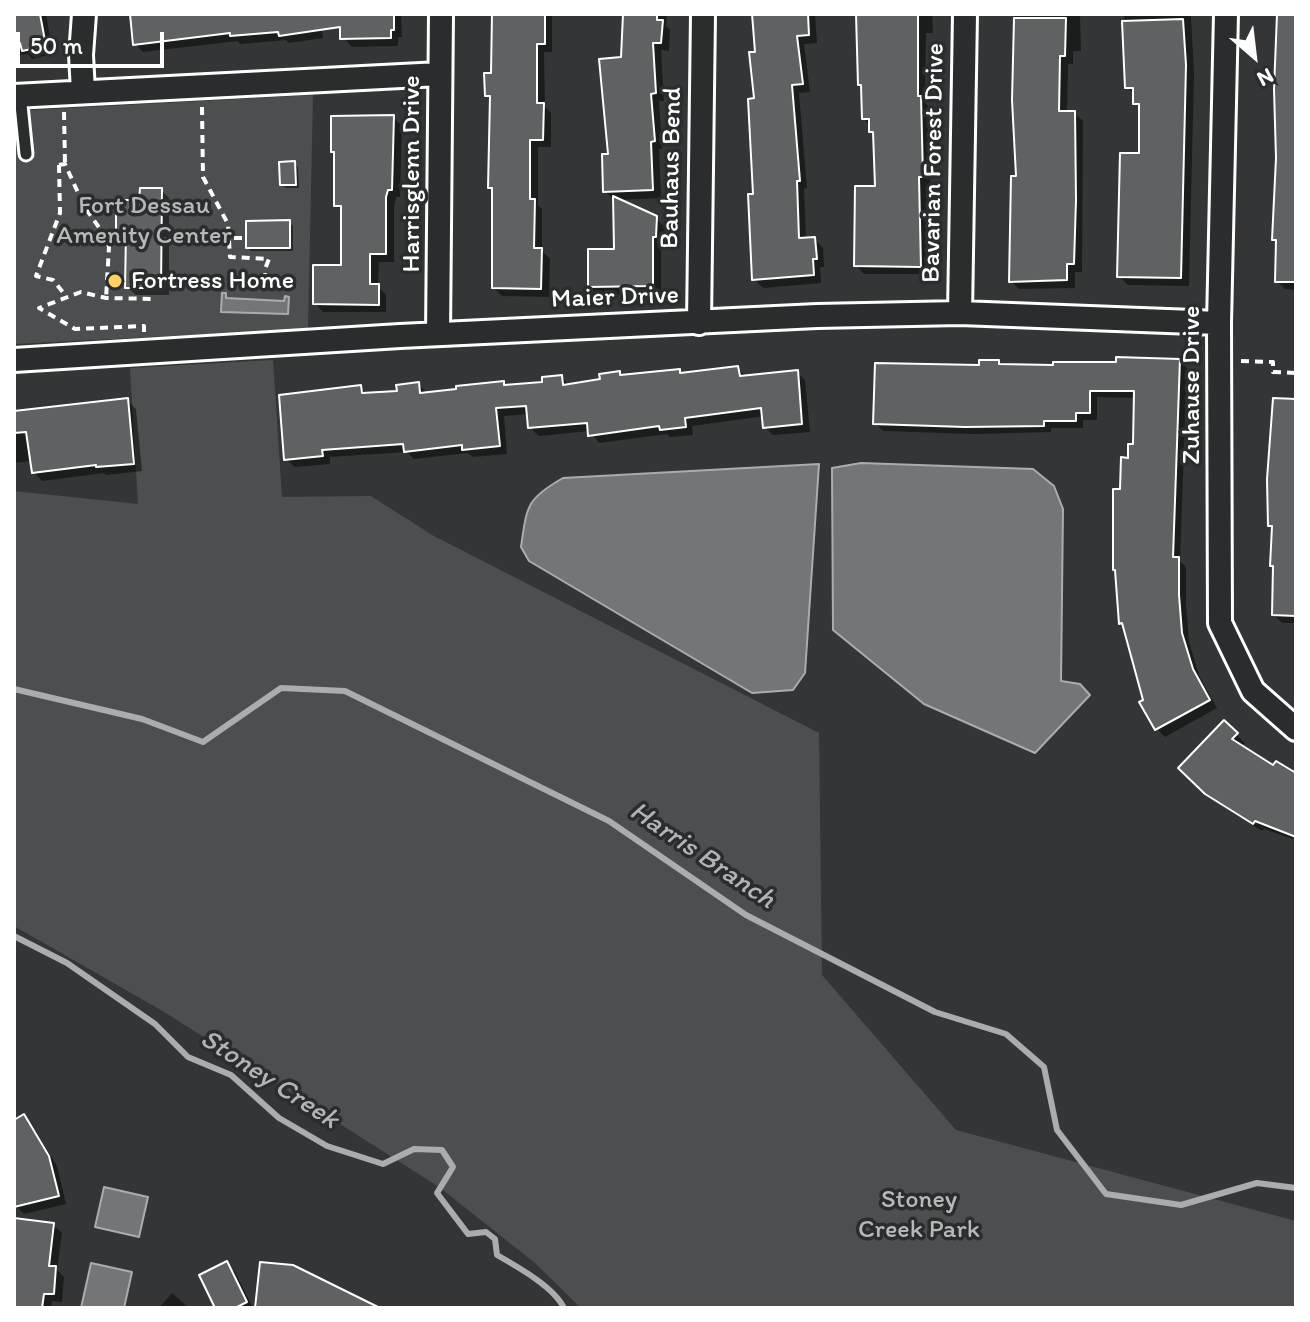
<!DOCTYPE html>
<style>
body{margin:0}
#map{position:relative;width:1310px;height:1322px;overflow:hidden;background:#333536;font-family:Itim,sans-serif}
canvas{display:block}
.frame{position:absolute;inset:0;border:16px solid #fff;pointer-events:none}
.north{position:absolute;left:1214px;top:16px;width:80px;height:80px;-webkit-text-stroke:6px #2a2d2e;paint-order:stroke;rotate:152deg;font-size:22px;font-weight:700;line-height:32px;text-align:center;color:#fff}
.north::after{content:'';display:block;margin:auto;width:28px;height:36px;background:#fff;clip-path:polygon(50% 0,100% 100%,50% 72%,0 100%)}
.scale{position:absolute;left:16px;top:32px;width:148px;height:36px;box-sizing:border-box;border:4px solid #fff;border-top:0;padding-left:10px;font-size:24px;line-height:28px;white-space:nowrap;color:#fff;-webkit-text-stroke:6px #2a2d2e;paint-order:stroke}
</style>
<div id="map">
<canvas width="1310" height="1322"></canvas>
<div class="frame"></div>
<div class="north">N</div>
<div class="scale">50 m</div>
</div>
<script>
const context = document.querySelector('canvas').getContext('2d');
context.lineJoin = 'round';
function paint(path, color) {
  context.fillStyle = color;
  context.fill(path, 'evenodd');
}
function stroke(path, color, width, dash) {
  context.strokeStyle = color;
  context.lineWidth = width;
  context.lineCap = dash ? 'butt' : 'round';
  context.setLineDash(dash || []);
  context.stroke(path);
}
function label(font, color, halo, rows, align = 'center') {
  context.font = font + ' Itim,sans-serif';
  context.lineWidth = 7;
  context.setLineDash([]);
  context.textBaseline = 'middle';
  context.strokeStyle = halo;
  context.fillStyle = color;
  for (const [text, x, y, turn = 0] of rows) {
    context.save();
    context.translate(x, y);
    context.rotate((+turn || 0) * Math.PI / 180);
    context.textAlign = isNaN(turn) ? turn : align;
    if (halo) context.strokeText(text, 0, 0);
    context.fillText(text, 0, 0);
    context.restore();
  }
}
paint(new Path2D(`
 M313,95l-5,234 -294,15v-233z
 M273,360l9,137 89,-1 61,39 387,198 3,242 134,155 340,91v87h-715l-46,-45 -96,-76 -273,-174 -152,-87v-435l124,13 -8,-136z`), '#4c4f50');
const water = new Path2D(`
 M222,293h4v5l58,3 1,-5 4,1 -1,17 -67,-2z
 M861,463l172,6 21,17 9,23 -2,172 19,3 10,11 -55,58 -111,-49 -91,-74 -1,-162z
 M819,464l-14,209 -12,17 -41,3 -223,-132 -8,-14c6,-41 5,-48 42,-69z
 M104,1187l44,10 -9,40 -44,-10z
 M91,1263l41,9 -8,36h-43z`);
paint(water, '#737576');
stroke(water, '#abacad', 2);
paint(new Path2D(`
 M14,14h32l7,40 -21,5 -4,-5 -14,2z
 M132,14h188l3,24 -34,5 -3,-3 -46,4 -2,-3 -95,11 -8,-8z
 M343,14h58l1,23h-4v9l-46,1 -8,-9z
 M494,14h58v38h-8l1,55 6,6v34h-13v58l4,4v42l8,8 -1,38 -47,-1 -8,-8v-97l-4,-4 1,-87 -4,-5 6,-20z
 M625,14h42l-1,12 4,4 -1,21 -8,-1 3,51h-5l3,48h-3l2,49 -44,2 39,18 8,9v18h-3v49l-63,1 -8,-8 26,-36 -2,-51 -9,-9 18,-132z
 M754,14h61l2,29 -13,1 6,48 -11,1 8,95 -3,1 2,51 8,-1 9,9 1,19h-4l1,16 -58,5 -9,-9 3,-226z
 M858,14h74l1,19h-7l-1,70 3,3 2,79h-3l1,89h-64l-8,-9 21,-77 -2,-53 -11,-17 -1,-30 -3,-4z
 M1015,14h73v2h-8l1,35h-8v13h-5l-1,49h7l9,8 -1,151h-7v16l-56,1 -8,-8 8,-103 -5,-78z
 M1124,14h69l-2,2 3,58 -5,212 -61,-1 -9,-9 22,-121v-46l-6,-6v-8l-8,-8z
 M1279,14h17v276l-11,-1 -8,-8 1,-38 -4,-4 4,-81z
 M393,117l9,9 -2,71h-4l-2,10v55h-15l-1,24 8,9v17h-63l-8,-9 28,-36v-55l-7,-7z
 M294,163l4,4 1,21h-13l-4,-3z
 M161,190l8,8v97h-33l-9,-8 -1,-46 -8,-9 23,-30z
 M289,222l4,4v25h-42l-3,-3z
 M1179,361l8,7 -7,193 6,6v37l3,38 11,36 17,30 -52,29 -8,-8 -15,-26 3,-2 -21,-75 -3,-3 1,-132 13,-45 1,-48 -39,-1v23h-14v8h-32v4l-77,2 -91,-3 -8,-8 106,-56 17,-5 4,4 53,1z
 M737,368l10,9 50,-5 8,8 5,52 -37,3 -8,-8 -1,-11 -72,10 1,9 -23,2 -3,-3 -68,9 -9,-12 -51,5 -9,-8 -1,-14 -25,2 3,38 -34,3 -5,-4 -54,6 -7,-7 -77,5v7l-35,3 -9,-8 74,-72 8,8 31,-3 19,-8 9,9 76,-10 4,4 37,-3 18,-6 8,8 32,-5 17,-8 4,4 56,-6 4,4z
 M127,400l9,9 6,62 -36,4 -2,-2 -62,8 -8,-9 -2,-11 -18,2v-54l4,4z
 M1296,401v222h-14l-8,-8 1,-46 -3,-3 1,-37 -3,-4z
 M1224,723l21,20 -4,4 33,21 22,7v65l-32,-11 -2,2 -46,-29 -35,-34z
 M24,1116l8,9 25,41 9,38 -42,10 -8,-8 -2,-8v-76z
 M14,1220l39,5 9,8 -5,37 7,7 -2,25 -10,-1 -1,7h-37z
 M227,1264l8,8 18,36h-36z
 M172,1293l17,15h-30z`), '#0007');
stroke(new Path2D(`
 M14,689l128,30 61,23 78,-54 64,3 264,130 137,94 189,97 71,22 38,33 13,63 49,64 75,11 76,-22 39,5
 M14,936l53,27 88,61 33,33 43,18 48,43 48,28 56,18 31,-15 28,1 11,17 -16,26 31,41 18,-2 9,7 2,16c21,12 57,32 67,53`), '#abacad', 6);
const building = new Path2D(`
 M14,14h26l6,32 -24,5 -2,-8 -6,2z
 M130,14h264v16h-3v8l-51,1v-12l-61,9 -1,-4 -48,4v-3l-97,12z
 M492,14h53v30h-8v59h7l-1,37h-13v59h5l-1,49h8l-1,41 -49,-1v-100h-4l2,-92h-5l-1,-23h7z
 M623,14h34v6h6l-2,23h-8l3,50 -5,1 4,47 -4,1 2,48 -50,2 -1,-38h6l-9,-95 22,-2z
 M752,14h56l1,21 -12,1 6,48 -11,1 8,96h-3l2,57 16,-1 2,22h-4l1,16 -62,5 -4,-86h5l-5,-95 6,-1 -5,-46h6z
 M856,14h62v82h3l2,81h-4l2,90 -67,-1 1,-80h20l-2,-54h-4v-13h-7l-1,-34h-3z
 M1277,14h19v268h-21l1,-42h-4l4,-82 -2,-69z
 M1014,18h52l-1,38h-5l-1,55h16l1,89 -2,64h-7v16l-58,2 2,-106h5l-4,-76z
 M1183,19l3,46 -5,213 -64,-1 3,-124h19v-49h-6v-16h-8l-3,-67z
 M394,115l-2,75h-4l-2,7v57h-16v30h9v21l-66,-1v-39h28v-59h-7v-54h-3v-36z
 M295,161l1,24h-16l-1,-23z
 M140,188h22l-1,100h-36l1,-55h-10v-33h23z
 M613,196l44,20 -1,21h-3v49l-65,1v-38h26z
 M290,220v28h-44v-27z
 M1116,357l64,2 -7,198h6v38l3,38 11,36 17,31 -55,30 -16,-28 4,-2 -21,-77 -3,1 -4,-54h-2v-81h7l1,-32 7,1v-14h5l1,-53h-44v22h-14v8h-32v5l-79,1 -92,-3 2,-61 104,2v-5h20v4l54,1v-3h63z
 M738,366l2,10 58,-6 4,54 -39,4 -2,-20 -76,10 1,9 -26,3 -1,-4 -71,10 -1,-13 -59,5 -2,-22 -30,2 4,38 -38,4v-5l-58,7 -1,-8 -81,6 1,6 -39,4 -5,-65 82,-10 1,8 35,-2 -1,-6 23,-3 1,11 36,-4v-3l48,-5v4l38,-3v-5l20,-2 1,10 37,-6 -1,-5 21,-3v4l60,-6v4z
 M128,398l6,66 -38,3v-2l-64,8 -6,-41 -12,1v-22z
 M1273,398l23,1v217l-24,-1 1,-49h-3l2,-40h-4l-1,-47z
 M1224,720l14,13 -6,6 41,26 3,-4 20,12v64l-41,-16 -2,3 -48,-30 -27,-26z
 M24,1114l25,42 10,40 -45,11v-87z
 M14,1218l40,5 -5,43h7l-2,28h-10l-2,14h-28z
 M227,1261l20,41 -12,6h-20l-16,-33z
 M260,1262l33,3 87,43h-125z`);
paint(building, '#5f6162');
stroke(building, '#fff', 2);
const service = new Path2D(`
 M20,95l6,59`);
const minor = new Path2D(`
 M1226,14l-7,309 1,300 33,68 43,38
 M83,91l-2,-36 3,-41
 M14,96l426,-22
 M960,313l5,-299
 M699,323l4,-309
 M438,334l3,-320
 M14,360l386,-24 417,-20 143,-3 259,10`);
stroke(service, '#fff', 17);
stroke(minor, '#fff', 28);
stroke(new Path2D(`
 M202,107l1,70 25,47 2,33 39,2 -4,10v11
 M64,112l1,52
 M59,165l1,48 -24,63 17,4 13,16
 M59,165l6,-1 19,42 23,33 2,8 -3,51
 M164,239l79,-1
 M144,332v-6l-69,3 -36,-21 42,-16 25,6 49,1
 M1241,361l32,1v10l23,1`), '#fff', 4, [8, 6]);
stroke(service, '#2a2d2e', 11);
stroke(minor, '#2a2d2e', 22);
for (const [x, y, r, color] of [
 [115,281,8,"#ffd166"]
]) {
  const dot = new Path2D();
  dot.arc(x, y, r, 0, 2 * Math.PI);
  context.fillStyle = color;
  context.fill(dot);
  stroke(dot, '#2a2d2e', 3);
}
label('26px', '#fff', '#2a2d2e', [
 ["Bavarian Forest Drive",934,163,-89],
 ["Bauhaus Bend",672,168,-89],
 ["Harrisglenn Drive",412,174,-90],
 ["Maier Drive",615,298,-2],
 ["Zuhause Drive",1192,385,-90]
]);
label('26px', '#b7b9b9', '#2a2d2e', [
 ["Fort Dessau",144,206],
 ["Amenity Center",144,236],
 ["Stoney",919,1200],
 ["Creek Park",919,1230]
]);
label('26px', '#fff', '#2a2d2e', [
 ["Fortress Home",131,281]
], 'left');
label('italic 28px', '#b2b3b4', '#2a2d2e', [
 ["Harris Branch",702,856,34],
 ["Stoney Creek",269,1080,33]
]);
</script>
